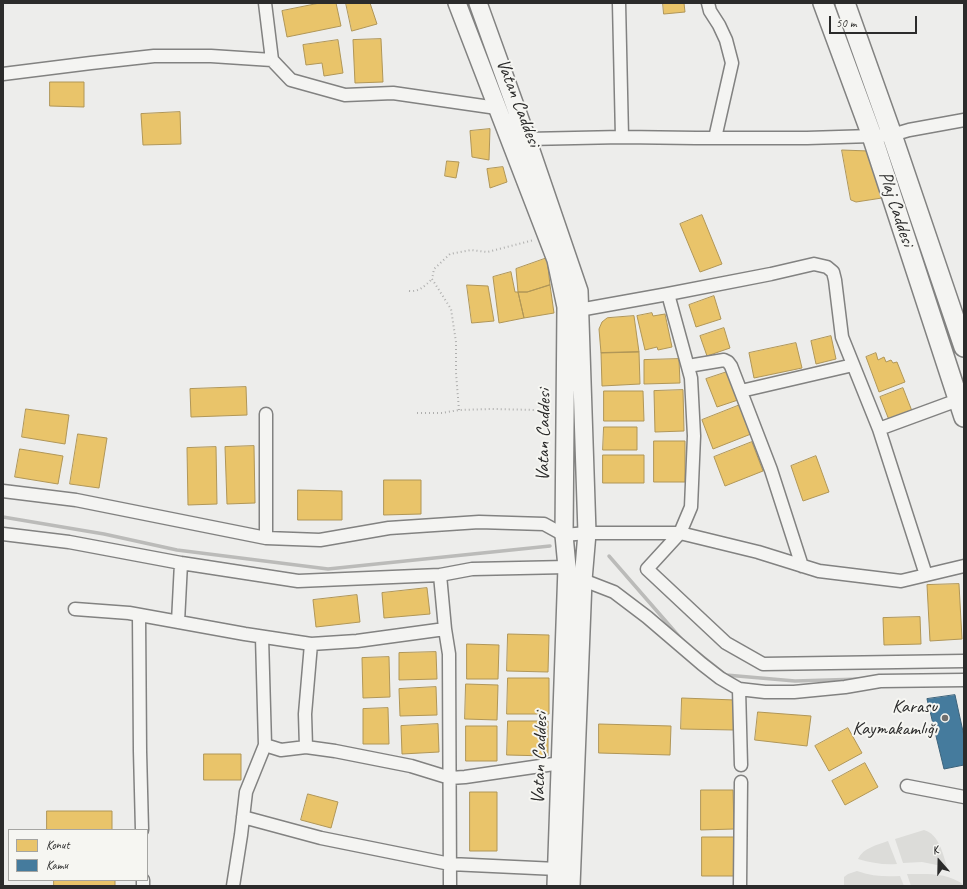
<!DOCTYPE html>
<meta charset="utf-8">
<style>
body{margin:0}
#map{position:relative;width:967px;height:889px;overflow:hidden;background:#ededeb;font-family:Caveat,sans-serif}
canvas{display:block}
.frame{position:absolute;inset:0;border:4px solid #2b2b2b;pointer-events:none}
.legend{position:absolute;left:8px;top:829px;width:140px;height:52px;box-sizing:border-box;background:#f6f6f2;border:1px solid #a5a5a2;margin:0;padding:5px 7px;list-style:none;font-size:12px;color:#2b2b2b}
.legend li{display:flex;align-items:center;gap:8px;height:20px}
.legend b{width:20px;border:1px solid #a5a5a2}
.north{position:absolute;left:919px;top:841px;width:40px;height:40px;-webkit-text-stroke:3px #f6f6f2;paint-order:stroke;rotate:340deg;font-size:11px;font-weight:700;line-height:16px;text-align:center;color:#2b2b2b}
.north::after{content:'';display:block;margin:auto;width:14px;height:18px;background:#2b2b2b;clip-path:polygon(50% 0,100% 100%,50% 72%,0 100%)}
.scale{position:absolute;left:829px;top:16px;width:88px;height:18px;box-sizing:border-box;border:2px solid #2b2b2b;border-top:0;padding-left:5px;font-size:12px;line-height:14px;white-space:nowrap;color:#2b2b2b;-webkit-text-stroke:3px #f6f6f2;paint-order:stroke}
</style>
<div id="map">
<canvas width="967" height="889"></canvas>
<div class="frame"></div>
<ul class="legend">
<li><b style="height:11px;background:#e9c46a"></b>Konut</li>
<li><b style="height:11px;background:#457b9d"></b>Kamu</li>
</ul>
<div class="north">K</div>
<div class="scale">50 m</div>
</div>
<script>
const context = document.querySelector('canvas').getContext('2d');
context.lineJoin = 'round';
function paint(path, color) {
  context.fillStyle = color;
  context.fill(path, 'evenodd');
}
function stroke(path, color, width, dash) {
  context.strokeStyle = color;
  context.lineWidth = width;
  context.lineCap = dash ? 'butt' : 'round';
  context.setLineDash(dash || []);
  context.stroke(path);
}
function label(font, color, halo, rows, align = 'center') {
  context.font = font + ' Caveat,sans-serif';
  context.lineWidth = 4;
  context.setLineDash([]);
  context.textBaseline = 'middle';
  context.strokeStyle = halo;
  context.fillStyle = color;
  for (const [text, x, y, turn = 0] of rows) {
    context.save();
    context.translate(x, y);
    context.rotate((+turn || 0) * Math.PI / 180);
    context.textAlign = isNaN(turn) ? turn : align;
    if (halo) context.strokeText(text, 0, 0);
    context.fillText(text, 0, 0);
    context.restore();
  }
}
paint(new Path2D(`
 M924,830c15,4 19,24 23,37l-25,-5 -19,1 -8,-24z
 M888,841l9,23c-13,1 -26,-1 -39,-5 5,-11 19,-14 30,-18z
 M857,871c14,5 28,6 43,5l4,10h-60v-9l4,-3z
 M907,874c20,0 40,-2 57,11v1h-53z`), '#dcdcd9');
const homes = new Path2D(`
 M320,3h16l5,23 -54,11 -5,-26z
 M346,3h24l7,21 -25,7z
 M663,3h21l1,9 -21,2z
 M381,39l2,43 -28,1 -2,-43z
 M338,40l5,33 -19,3 -2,-13 -16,2 -3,-20z
 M50,82h34v25l-34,-1z
 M180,112l1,32 -38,1 -2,-31z
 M490,129l-1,31 -17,-3 -2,-26z
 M842,150l27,1 13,47 -26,4 -5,-2z
 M447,161l12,1 -3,16 -11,-2z
 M503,167l4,15 -17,6 -3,-19z
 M702,215l20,49 -22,8 -20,-48z
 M547,258l3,27 -23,7h-9l-2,-23z
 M511,272l4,20h3l6,26 -25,5 -6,-46z
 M467,285l21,1 6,35 -22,2z
 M550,285l4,28 -30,5 -6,-26h9z
 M714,296l7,23 -25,8 -7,-22z
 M652,313l1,3 12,-2 7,33 -14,3 -1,-3 -12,3 -8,-34z
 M634,316l5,36 -38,1 -2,-24 3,-7 5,-4z
 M724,328l6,20 -23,8 -7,-20z
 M831,336l5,23 -20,5 -5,-23z
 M796,343l6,25 -48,10 -5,-25z
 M639,352l1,32 -38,2 -1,-33z
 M876,353l2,7 6,-3 2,5 5,-2 2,3 4,-1 8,20 -26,10 -13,-35z
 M679,359l1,24 -36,1v-24z
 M727,372l11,28 -21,7 -11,-28z
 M246,387l1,28 -56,2 -1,-28z
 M903,388l9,23 -23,9 -9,-23z
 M683,390l1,41 -29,1 -1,-41z
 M604,391h39l1,30h-40z
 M740,405l11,29 -38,15 -11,-29z
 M26,409l43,6 -4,29 -43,-7z
 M604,427h33v23h-34z
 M78,434l29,4 -8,50 -29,-4z
 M654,441h31v41h-31z
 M752,442l11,29 -38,15 -11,-29z
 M254,446l1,57 -28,1 -2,-57z
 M216,447l1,57 -29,1 -1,-57z
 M20,449l43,7 -5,28 -43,-7z
 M603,455h41v28h-41z
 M816,456l13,36 -26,9 -12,-35z
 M384,480h37v34l-37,1z
 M298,490l44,1v29h-44z
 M959,584l3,55 -32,2 -3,-56z
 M427,588l3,26 -46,4 -2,-25z
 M357,595l3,27 -44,5 -3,-27z
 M920,617l1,27 -37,1 -1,-27z
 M508,634l41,1 -1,37 -41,-1z
 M467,644l32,1 -1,34h-31z
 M436,652l1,27 -38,1v-27z
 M389,657l1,40 -27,1 -1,-40z
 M508,678h41v36h-42z
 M466,684l32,1 -1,35 -32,-1z
 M436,687l1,28 -37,1 -1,-27z
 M682,698l53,2 -1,30 -53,-1z
 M388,708l1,36h-26v-35z
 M758,712l53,4 -4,30 -52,-6z
 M508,721h40v35l-41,-1z
 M438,724l1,28 -37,2 -1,-28z
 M599,724l72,2 -1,29 -71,-2z
 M466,726h31v35h-31z
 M848,728l14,25 -33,18 -14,-25z
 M204,754h37v26h-37z
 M865,763l13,24 -33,18 -13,-24z
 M701,790h32l1,39 -33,1z
 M470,792h27v59h-27z
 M308,794l30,8 -7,26 -30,-8z
 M47,811h65v19h-65z
 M702,837h32l1,39h-33z
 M54,880h61v6h-61z`);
paint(homes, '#e9c46a');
stroke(homes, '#b09657', 1);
const public = new Path2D(`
 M955,695l9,41v29l-20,4 -17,-70z`);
paint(public, '#457b9d');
stroke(public, '#3d637b', 1);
stroke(new Path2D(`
 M3,517l101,17 73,16 151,19 222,-23
 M609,556l74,85
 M697,652l29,23 69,6 66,-2`), '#bbbbb9', 3.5);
const minor = new Path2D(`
 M265,3l7,57 19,20 54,15 48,-2 104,15
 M619,3l3,134
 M708,3l2,8 9,14 7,15 6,23 -17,75
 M3,74l88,-11 63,-7h57l61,4
 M527,139l95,-2 74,1h111l65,-2 20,-1 17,-5 55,-10
 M668,294l23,84 3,58 -3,71 -11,26 -33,36 79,74 37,21 201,-3
 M579,310l89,-16 103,-20 43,-10 13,3 6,5 2,8 7,57 37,92 47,146
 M688,366l36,-6 4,2 3,4 40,104 31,96
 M741,391l112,-26
 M266,414v124
 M879,429l79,-29
 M3,491l73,9 190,38 54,2 69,-12 90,-6 65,2 20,11 23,-2h93l78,19 61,19 82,10 63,-15
 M3,534l66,8 112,21 117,18 142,-6 32,-6 95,-2
 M440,575l5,54 4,25 1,232
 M583,580l31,12 33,25 55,47 18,14 19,11 26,3h29l51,-5 35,-6 84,-1
 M75,609l54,4 116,21 66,10 46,-3 88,-12
 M139,615l1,136 2,79
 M178,622l3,-59
 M262,637l3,108
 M739,689l2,76
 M306,747l-1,-33 6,-70
 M907,786l57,11
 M243,817l78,21 129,26 107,5
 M143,880v6
 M233,886l8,-51 5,-43 19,-47 16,5 25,-3 29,4 76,15 39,12 15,-1 96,-14
 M740,886l1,-104`);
const secondary = new Path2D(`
 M457,3l99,257 10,47 -2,228 3,32 -11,319
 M478,3l49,136 52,152 8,242 -4,47 -12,306`);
const primary = new Path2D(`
 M823,3l49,133 92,281
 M845,3l47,132 72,212`);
stroke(minor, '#828281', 15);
stroke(secondary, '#828281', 20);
stroke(primary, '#828281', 22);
stroke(new Path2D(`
 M409,291c10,1 16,-5 23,-12
 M459,410l-3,-37v-31l-5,-33 -19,-30 2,-10 16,-15 21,-4 16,2 47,-12
 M417,413h25l17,-3 33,-1 46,1 14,3`), '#afafae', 2, [1, 3]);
stroke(minor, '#f4f4f2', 12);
stroke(secondary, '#f4f4f2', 17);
stroke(primary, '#f4f4f2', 19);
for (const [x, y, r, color] of [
 [945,718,4,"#6f6f6e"]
]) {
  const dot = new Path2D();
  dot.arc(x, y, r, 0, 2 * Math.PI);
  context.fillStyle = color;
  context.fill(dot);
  stroke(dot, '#f6f6f2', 1.5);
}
label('19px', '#2b2b2b', '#f6f6f2', [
 ["Vatan Caddesi",518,103,69],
 ["Plaj Caddesi",896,209,72],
 ["Vatan Caddesi",544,435,-89],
 ["Vatan Caddesi",540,758,-88]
]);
label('19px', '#2b2b2b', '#f6f6f2', [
 ["Karasu",937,707],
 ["Kaymakamlığı",937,729]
], 'right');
</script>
